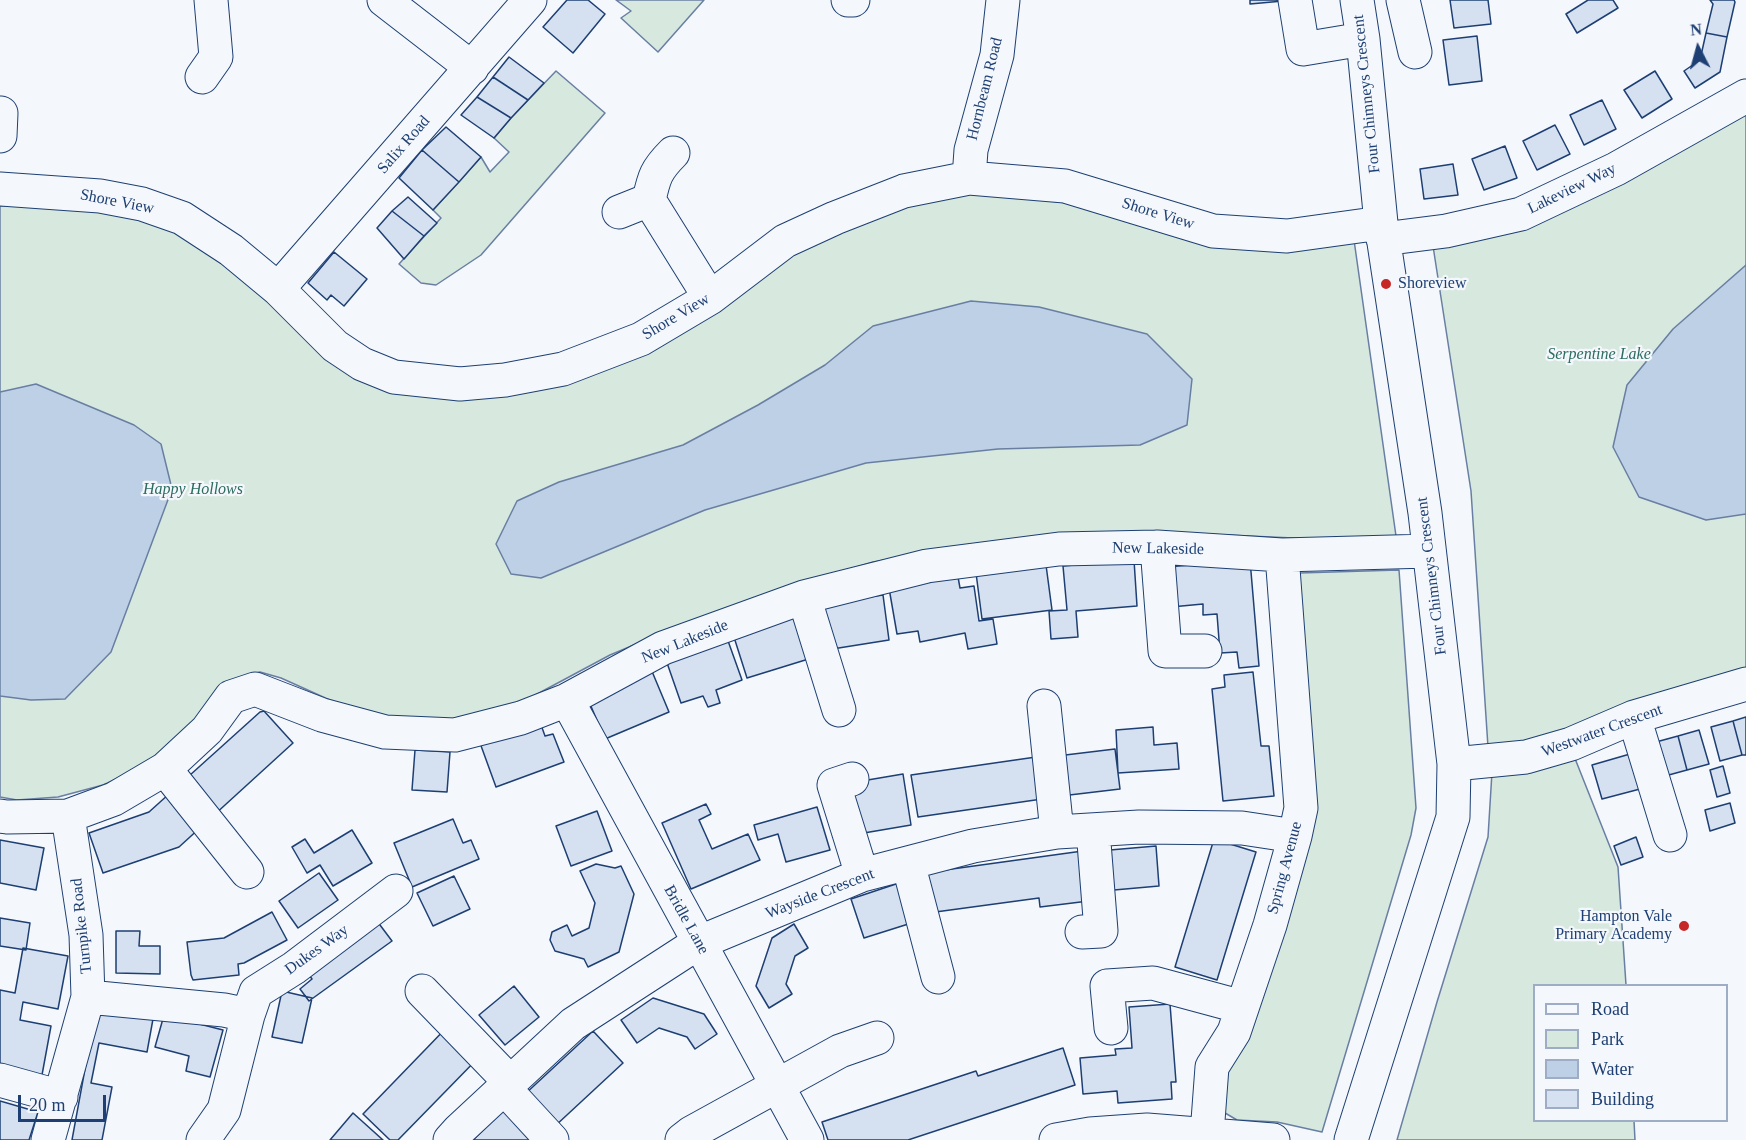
<!DOCTYPE html>
<style>
body{margin:0}
#map{position:relative;width:1746px;height:1140px;overflow:hidden;background:#f4f7fb;font-family:"Times New Roman",serif}
canvas{display:block}
.legend{position:absolute;left:1533px;top:984px;width:195px;height:138px;box-sizing:border-box;background:#f4f7fb;border:2px solid #9eadc5;margin:0;padding:8px 10px;list-style:none;font-size:18px;color:#1d3f73}
.legend li{display:flex;align-items:center;gap:12px;height:30px}
.legend b{width:30px;border:2px solid #9eadc5}
.north{position:absolute;left:1668px;top:18px;width:60px;height:60px;-webkit-text-stroke:4px #f4f7fb;paint-order:stroke;rotate:354deg;font-size:16px;font-weight:700;line-height:24px;text-align:center;color:#1d3f73}
.north::after{content:'';display:block;margin:auto;width:21px;height:27px;background:#1d3f73;clip-path:polygon(50% 0,100% 100%,50% 72%,0 100%)}
.scale{position:absolute;left:18px;top:1095px;width:88px;height:27px;box-sizing:border-box;border:3px solid #1d3f73;border-top:0;padding-left:8px;font-size:18px;line-height:21px;white-space:nowrap;color:#1d3f73;-webkit-text-stroke:4px #f4f7fb;paint-order:stroke}
</style>
<div id="map">
<canvas width="1746" height="1140"></canvas>
<ul class="legend">
<li><b style="height:8px;background:#f4f7fb"></b>Road</li>
<li><b style="height:16px;background:#d7e8df"></b>Park</li>
<li><b style="height:16px;background:#bed0e5"></b>Water</li>
<li><b style="height:16px;background:#d5e0f0"></b>Building</li>
</ul>
<div class="north">N</div>
<div class="scale">20 m</div>
</div>
<script>
const context = document.querySelector('canvas').getContext('2d');
context.lineJoin = 'round';
function paint(path, color) {
  context.fillStyle = color;
  context.fill(path, 'evenodd');
}
function stroke(path, color, width, dash) {
  context.strokeStyle = color;
  context.lineWidth = width;
  context.lineCap = dash ? 'butt' : 'round';
  context.setLineDash(dash || []);
  context.stroke(path);
}
function label(font, color, halo, rows, align = 'center') {
  context.font = font + ' "Times New Roman",serif';
  context.lineWidth = 4.5;
  context.setLineDash([]);
  context.textBaseline = 'middle';
  context.strokeStyle = halo;
  context.fillStyle = color;
  for (const [text, x, y, turn = 0] of rows) {
    context.save();
    context.translate(x, y);
    context.rotate((+turn || 0) * Math.PI / 180);
    context.textAlign = isNaN(turn) ? turn : align;
    if (halo) context.strokeText(text, 0, 0);
    context.fillText(text, 0, 0);
    context.restore();
  }
}
const green = new Path2D(`
 M616,0h88l-46,52 -37,-34 10,-7z
 M556,71l49,42 -124,142 -45,30 -15,-2 -22,-19 42,-46 -8,-8 48,-53 9,15 19,-20 -15,-14 17,-20z
 M1746,109v562l-189,65 -69,11 -17,-256 -38,-245z
 M989,193l365,47 42,296 -80,3 -135,-6 -226,15 -82,14 -63,19 -145,51 -55,23 -84,45 -79,24 -42,-3 -53,-11 -71,-32 -21,-6 -32,9 -56,65 -32,22 -37,17 -45,12 -41,3 -17,-3v-591l26,-2 86,6 82,25 103,93 181,64 302,-130 24,-13 76,-35 69,-19z
 M1399,570l17,238 -5,27 -89,297 -45,-10 -40,-2 -17,-10 4,-49 87,-237 -12,-251z
 M1574,756l44,111 8,118 -92,1v134l100,1 1,19h-238l40,-138 51,-165 4,-65z`);
paint(green, '#d7e8df');
stroke(green, '#687fa3', 1.5);
const water = new Path2D(`
 M1746,265v249l-40,6 -67,-23 -26,-50 14,-62 46,-56z
 M971,301l68,6 108,27 45,45 -5,46 -47,20 -142,4 -132,14 -161,47 -164,68 -30,-4 -15,-30 21,-43 42,-19 124,-37 75,-40 67,-40 48,-39z
 M36,384l98,41 27,19 11,45 -61,163 -46,47 -34,1 -31,-4v-304z`);
paint(water, '#bed0e5');
stroke(water, '#687fa3', 1.5);
const building = new Path2D(`
 M567,0h21l17,14 -32,39 -30,-26z
 M1250,0h33v1l-33,3z
 M1450,0h38l3,24 -37,4z
 M1588,0h25l5,8 -41,25 -11,-19z
 M1710,0h24l1,2 -8,35 -21,-4 7,-29z
 M1706,33l21,4 -7,35 -25,16 -11,-17 16,-11z
 M1477,36l5,45 -33,4 -6,-45z
 M509,57l35,26 -16,17 -35,-23z
 M1655,71l17,28 -30,19 -18,-28z
 M493,77l35,23 -17,18 -34,-21z
 M477,97l34,21 -17,20 -33,-23z
 M1602,100l14,29 -32,16 -14,-30z
 M1555,125l15,29 -33,16 -14,-29z
 M446,127l35,30 -22,25 -37,-32z
 M1505,146l12,32 -33,12 -12,-31z
 M422,150l37,32 -26,28 -34,-32z
 M1453,164l5,31 -34,4 -4,-30z
 M408,197l29,26 -13,13 -32,-25z
 M392,211l32,25 -20,23 -27,-31z
 M334,252l33,27 -23,27 -13,-11 -4,5 -19,-17z
 M1134,560l3,46 -61,5 2,26 -27,2 -2,-28 18,-1 -4,-44z
 M1250,560l9,106 -20,2 -2,-16 -17,1 -3,-39 -14,1v-11l-32,3 -4,-40z
 M1046,565l6,45 -70,9 -6,-46z
 M958,577l2,11 14,-2 5,35 14,-2 4,25 -29,5 -3,-16 -45,9 -2,-11 -21,3 -8,-46z
 M883,595l6,45 -63,10 -7,-46z
 M802,613l13,44 -68,21 -14,-44z
 M727,638l15,42 -26,10 4,13 -12,4 -5,-11 -22,7 -15,-43z
 M651,669l18,43 -64,27 -18,-42z
 M1253,672l8,74h8l5,50 -51,5 -11,-112 13,-2 -1,-12z
 M264,711l29,32 -114,104 -76,26 -14,-40 60,-21 111,-100z
 M1746,717v38h-4l-9,-34z
 M1733,721l9,34 -22,6 -9,-34z
 M540,722l5,14 8,-2 11,28 -68,25 -16,-44z
 M1153,727l1,18 23,-2 2,26 -61,4 -2,-43z
 M1699,730l10,34 -22,6 -9,-34z
 M1678,736l9,34 -22,6 -9,-34z
 M1115,749l5,40 -59,7 -4,-40z
 M415,750l35,2 -3,40 -35,-2z
 M1630,754l10,35 -38,10 -10,-34z
 M1043,756l6,42 -131,19 -7,-42z
 M1723,766l7,27 -13,4 -7,-27z
 M903,774l8,51 -53,9 -8,-51z
 M1730,803l5,20 -25,8 -5,-21z
 M706,804l5,10 -12,6 13,29 36,-15 12,26 -69,29 -29,-66z
 M817,807l13,43 -44,12 -8,-28 -20,6 -4,-15z
 M597,811l15,40 -41,15 -15,-40z
 M453,819l10,24 8,-3 8,19 -67,28 -18,-44z
 M352,830l20,33 -39,23 -13,-21 -13,8 -15,-26 13,-8 9,14z
 M1636,837l7,20 -22,8 -7,-19z
 M1214,839l42,13 -39,128 -42,-13z
 M0,840l44,8 -8,42 -36,-7z
 M1156,846l3,40 -45,4 -4,-40z
 M1090,850l7,50 -57,7 -1,-9 -111,15 -5,-40z
 M596,864l19,4 6,-2 13,28 -15,58 -31,15 -4,-8 -29,-8 -5,-11 2,-8 15,-7 5,11 17,-8 6,-25 -15,-32z
 M319,873l19,27 -40,28 -19,-27z
 M454,876l16,33 -37,17 -16,-33z
 M908,880l13,40 -57,18 -13,-39z
 M272,912l15,28 -43,23 -6,1 1,11 -46,5 -2,-5 -4,-33 37,-4z
 M374,917l18,24 -83,60 -9,-12 12,-10 -8,-11z
 M0,918l30,5 -4,27 -26,-4z
 M794,924l14,24 -13,8 -9,28 6,10 -23,14 -13,-22 16,-48z
 M116,931h24l-1,15h21v28l-44,-1z
 M23,948l45,8 -10,53 -35,-7 -3,18 31,6 -9,49 -42,-8v-77l15,3z
 M514,986l25,31 -34,28 -26,-30z
 M282,991l30,7 -10,45 -30,-6z
 M653,998l51,16 13,20 -22,15 -8,-12 -28,-9 -22,15 -16,-23z
 M1170,1004l6,78h-5l1,17 -54,4 -1,-12 -34,3 -3,-36 36,-3 -1,-6 17,-1 -3,-41z
 M96,1009l57,10 -6,33 -48,-9 -8,40 21,4 -10,53h-30z
 M164,1015l59,15 -13,47 -24,-6 3,-15 -34,-9z
 M451,1023l31,31 -84,86h-8l-27,-26z
 M593,1031l30,32 -69,64 -30,-32z
 M1063,1048l12,37 -167,55h-80l-6,-18 154,-51 2,5z
 M0,1101l38,11 -9,28h-29z
 M513,1101l20,39h-60z
 M353,1113l30,27h-53z`);
paint(building, '#d5e0f0');
stroke(building, '#1d3f73', 1.5);
const minor = new Path2D(`
 M384,0l88,68
 M848,0h5
 M1295,0l8,49 60,-10
 M1403,0l12,52
 M202,77l14,-20 -5,-57
 M0,136l1,-23
 M969,178l2,-28 26,-95 6,-55
 M0,189l100,7 42,8 40,14 49,32 47,39 57,57 27,18 32,13 66,7 45,-4 58,-11 78,-30 69,-41 75,-57 50,-23 69,-27 65,-13 96,8 148,45 74,5 94,-13
 M649,200l61,98
 M619,212l30,-12c5,-23 7,-30 24,-47
 M1383,239l63,-8 75,-17 95,-45 130,-73
 M278,289l252,-289
 M1157,547l8,104h40
 M804,597l35,113
 M567,700l240,440
 M1044,706l13,126
 M1634,717l36,118
 M1454,764l72,-7 45,-13 63,-27 112,-33
 M165,769l82,103
 M852,779l-18,6 28,90
 M0,816l7,1 61,-1 46,-17 51,-30 42,-39 24,-33 24,-8 67,26 63,17 70,3 66,-17 46,-18 96,-52 141,-51 123,-31 132,-17 98,-2 125,8 147,-4
 M908,863l30,114
 M1082,932l19,-1 -8,-101
 M422,991l88,91
 M88,997l136,13 24,5
 M1111,1028l-4,-42 46,-3 89,24
 M0,1080l61,17
 M504,1088l48,52
 M1207,1134l5,-67 22,-35 36,-107 25,-89 6,-28 -19,-253
 M48,1140l40,-143 -2,-62 -18,-119
 M203,1140l21,-30 24,-95 8,-23 38,-24 102,-77
 M450,1140l9,-10 114,-106 125,-81 164,-68 111,-29 84,-14 82,-5 103,1 53,8
 M682,1140l9,-7 149,-82 37,-13
 M1056,1140l34,-6 57,-4 126,10
 M1351,1140l102,-323 1,-53 -29,-251 -44,-290 -18,-184 -6,-39`);
stroke(minor, '#1d3f73', 35);
stroke(minor, '#f4f7fb', 33);
for (const [x, y, r, color] of [
 [1386,284,6,"#c62828"],
 [1684,926,6,"#c62828"]
]) {
  const dot = new Path2D();
  dot.arc(x, y, r, 0, 2 * Math.PI);
  context.fillStyle = color;
  context.fill(dot);
  stroke(dot, '#f4f7fb', 2);
}
label('16px', '#1d3f73', '#f4f7fb', [
 ["Hornbeam Road",985,89,-76],
 ["Four Chimneys Crescent",1367,94,-96],
 ["Salix Road",404,145,-49],
 ["Lakeview Way",1572,189,-26],
 ["Shore View",117,202,11],
 ["Shore View",1158,214,17],
 ["Shore View",676,317,-31],
 ["New Lakeside",1158,549,1],
 ["Four Chimneys Crescent",1432,576,-97],
 ["New Lakeside",685,642,-22],
 ["Westwater Crescent",1602,731,-20],
 ["Spring Avenue",1285,868,-75],
 ["Wayside Crescent",820,894,-21],
 ["Bridle Lane",686,920,61],
 ["Turnpike Road",82,926,-96],
 ["Dukes Way",317,950,-36]
]);
label('16px', '#1d3f73', '#f4f7fb', [
 ["Shoreview",1398,284],
 ["Hampton Vale",1672,917,"right"],
 ["Primary Academy",1672,935,"right"]
], 'left');
label('italic 16px', '#2c6c60', '#f4f7fb', [
 ["Serpentine Lake",1599,355],
 ["Happy Hollows",193,490]
]);
</script>
